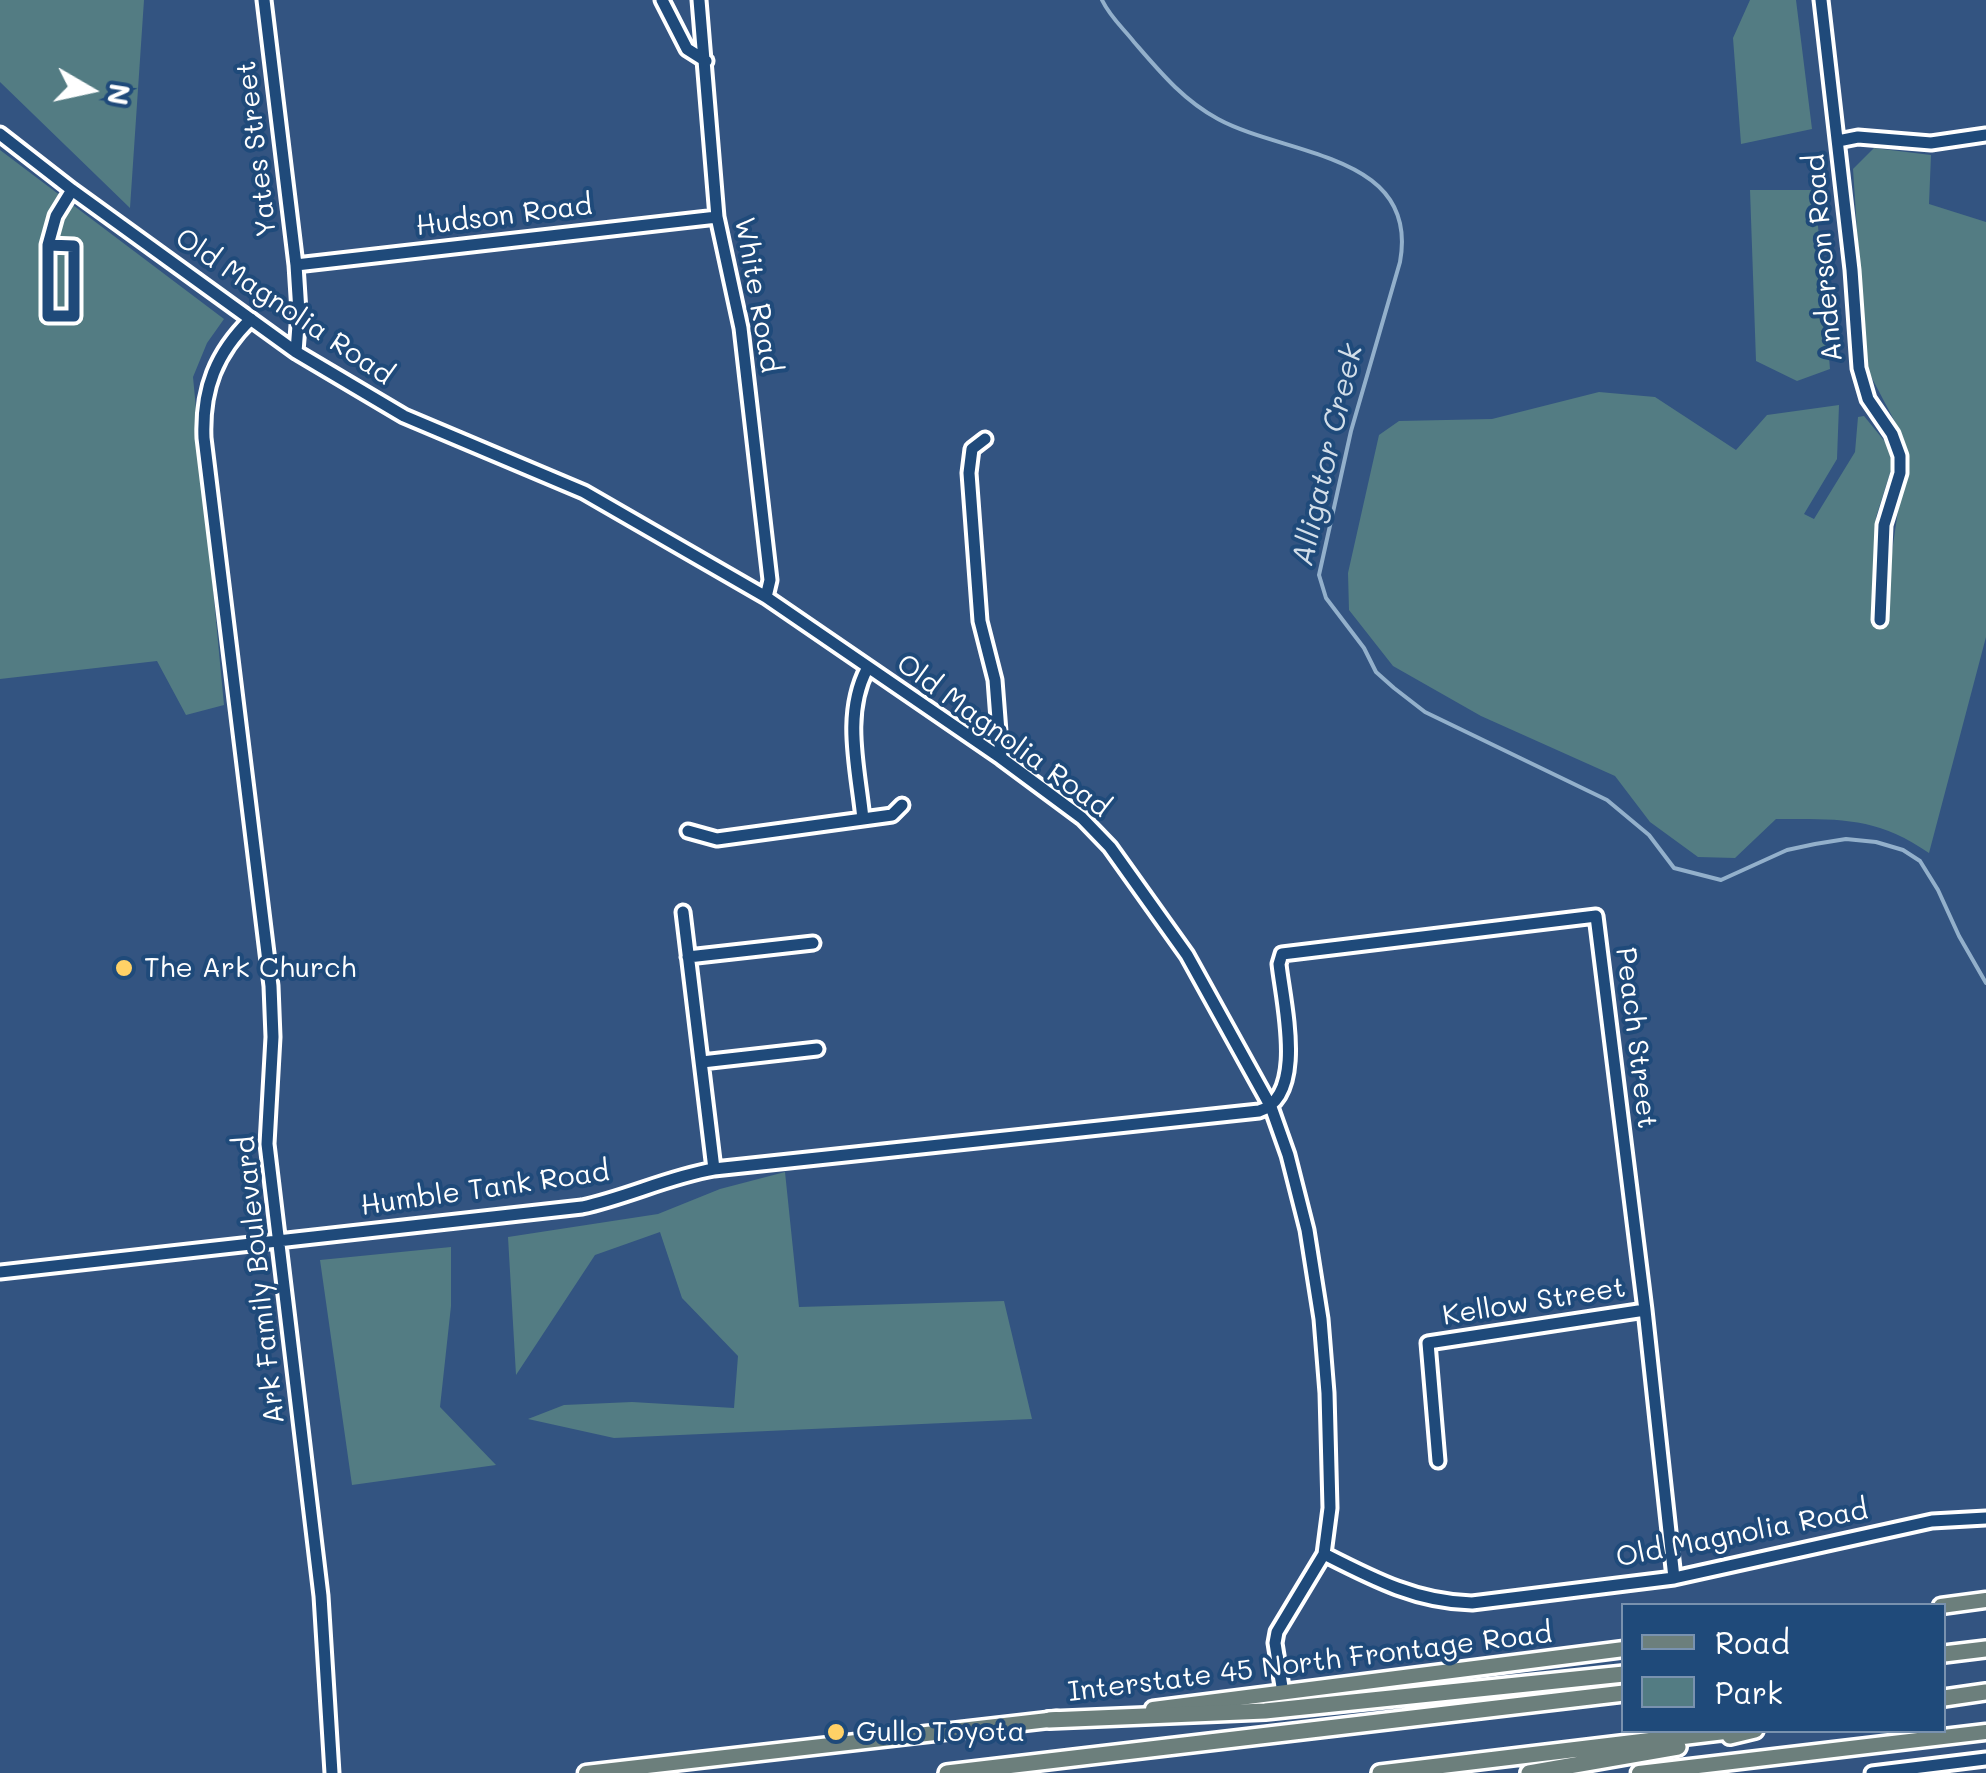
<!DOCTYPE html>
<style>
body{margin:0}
#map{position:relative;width:1986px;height:1773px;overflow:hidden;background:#335481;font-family:Mali,sans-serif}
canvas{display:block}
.legend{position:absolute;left:1621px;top:1603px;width:325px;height:130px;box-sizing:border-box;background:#1f4a7a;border:2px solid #7992af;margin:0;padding:12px 18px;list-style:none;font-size:30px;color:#fff}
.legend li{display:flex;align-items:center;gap:20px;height:50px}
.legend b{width:50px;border:2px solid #7992af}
.north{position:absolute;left:40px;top:40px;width:100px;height:100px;-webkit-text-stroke:8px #1f4a7a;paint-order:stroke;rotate:99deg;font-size:28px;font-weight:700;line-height:40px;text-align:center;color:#fff}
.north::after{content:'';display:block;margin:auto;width:35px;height:45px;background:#fff;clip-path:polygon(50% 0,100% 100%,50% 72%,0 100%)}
</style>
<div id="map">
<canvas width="1986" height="1773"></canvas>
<ul class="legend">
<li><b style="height:12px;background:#6c7f7c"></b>Road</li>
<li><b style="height:28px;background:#537c83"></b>Park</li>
</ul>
<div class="north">N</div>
</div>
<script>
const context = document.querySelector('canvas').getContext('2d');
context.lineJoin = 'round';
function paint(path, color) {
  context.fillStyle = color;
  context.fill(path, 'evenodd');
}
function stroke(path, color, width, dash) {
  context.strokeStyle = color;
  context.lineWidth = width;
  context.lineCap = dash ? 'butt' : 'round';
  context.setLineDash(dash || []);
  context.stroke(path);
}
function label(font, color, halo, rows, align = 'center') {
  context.font = font + ' Mali,sans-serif';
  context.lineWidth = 8;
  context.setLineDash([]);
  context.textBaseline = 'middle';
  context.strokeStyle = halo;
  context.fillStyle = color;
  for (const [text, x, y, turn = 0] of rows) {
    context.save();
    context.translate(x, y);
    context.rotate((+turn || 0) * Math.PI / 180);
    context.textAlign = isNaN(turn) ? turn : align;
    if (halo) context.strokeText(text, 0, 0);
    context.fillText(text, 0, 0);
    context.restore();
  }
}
paint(new Path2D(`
 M0,0h144l-14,208 -130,-126z
 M1750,0h46l16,129 -71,15 -8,-106z
 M1874,148l57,7 -2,49 57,18v415l-57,216c-53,-37 -92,-34 -153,-34l-41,39 -37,-1 -48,-35 -35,-46 -134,-60 -88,-50 -44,-56 -1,-37 31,-138 20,-14 93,-2 107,-27 56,5 81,53 31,-35 72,-10 -2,54 -33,55 10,5 41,-67 3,-35 6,-1 27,33v21l-15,47 -5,107 16,2 5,-74 12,-83 -1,-32 -37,-70 -13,-198z
 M0,150l224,169 -17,24 -14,34 31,328 -38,10 -29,-54 -157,18z
 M1750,190h65l15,179 -33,12 -41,-20z
 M785,1172l14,135 205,-6 28,118 -418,19 -86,-19 36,-14 68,-3 102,6 4,-52 -56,-58 -22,-66 -65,23 -79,120 -8,-138 150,-23 62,-25z
 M451,1247v59l-11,101 56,58 -144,20 -32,-225z`), '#537c83');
stroke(new Path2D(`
 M1102,0c8,17 21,28 32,42 26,30 49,58 84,77 68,37 202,34 182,143l-49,169 -32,144 7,23 38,50 12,24 18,16 31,24 182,88 42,35 25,33 47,12 66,-30 28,-6 31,-5 30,3 27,8 17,11 18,29 21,46 27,47`), '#93b0cb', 4);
const minor = new Path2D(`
 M264,0l32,265 3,47 -3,40
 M662,0l25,49 19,12
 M699,0l18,217 24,111 29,252 -4,17
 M1821,0l31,270 7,98 9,31 24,35 8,22v17l-16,52 -4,95
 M0,134l72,56 224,162 108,64 180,76 182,105 235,161 81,60 28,29 77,108 84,152 17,48 19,75 14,89 6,74 3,115 -6,46c49,25 93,48 148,49l202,-25 258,-57 54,-3
 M1838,141l20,-4 73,6 55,-8
 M48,245l26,1v70h-26v-71l8,-29 16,-26
 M296,265l421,-48
 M251,319c-35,34 -49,70 -47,119l67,548 2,51 -6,107 54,452 11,177
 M985,439l-13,10 -3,24 11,148 15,59 6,78
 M863,819c-5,-51 -20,-104 4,-150
 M688,831l29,8 168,-23 7,-1 10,-10
 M683,912l31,257
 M688,957l125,-14
 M702,1062l115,-13
 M0,1272l582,-65c46,-10 86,-30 132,-38l545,-58c48,-15 24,-109 20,-147l3,-10 314,-38 49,394 29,268
 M1438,1461l-10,-118 217,-33
 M1283,1693l-8,-50 2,-11 47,-78
 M1872,1773l114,-14`);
const major = new Path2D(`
 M1941,1606l45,-6
 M1153,1709l471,-60
 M586,1773l471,-54
 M1639,1773l347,-41`);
const highway = new Path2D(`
 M1944,1654l42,-5
 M1944,1698l42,-6
 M1049,1720l216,-9 359,-37
 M1730,1736l25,-6
 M947,1773l677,-80
 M1380,1773l357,-43
 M1529,1773l149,-26`);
stroke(minor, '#fff', 19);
stroke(major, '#fff', 21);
stroke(highway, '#fff', 22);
stroke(minor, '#1f4a7a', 11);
stroke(major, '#6c7f7c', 14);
stroke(highway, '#6c7f7c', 15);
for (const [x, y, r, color] of [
 [124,968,10,"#ffd166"],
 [836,1732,10,"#ffd166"]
]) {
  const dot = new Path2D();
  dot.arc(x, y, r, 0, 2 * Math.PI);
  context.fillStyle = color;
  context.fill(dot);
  stroke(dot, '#1f4a7a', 4);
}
label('28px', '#fff', '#1f4a7a', [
 ["Yates Street",257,149,-97],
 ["Hudson Road",504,216,-7],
 ["Anderson Road",1824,258,-95],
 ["White Road",757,295,80],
 ["Old Magnolia Road",284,307,34],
 ["Old Magnolia Road",1003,736,36],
 ["Peach Street",1636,1038,83],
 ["Humble Tank Road",485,1189,-8],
 ["Ark Family Boulevard",260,1280,-96],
 ["Kellow Street",1534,1302,-9],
 ["Old Magnolia Road",1742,1534,-11],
 ["Interstate 45 North Frontage Road",1310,1663,-7]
]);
label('28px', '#fff', '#1f4a7a', [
 ["The Ark Church",144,968],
 ["Gullo Toyota",856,1732]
], 'left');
label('italic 30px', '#d2dee9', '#1f4a7a', [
 ["Alligator Creek",1328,455,-77]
]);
</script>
